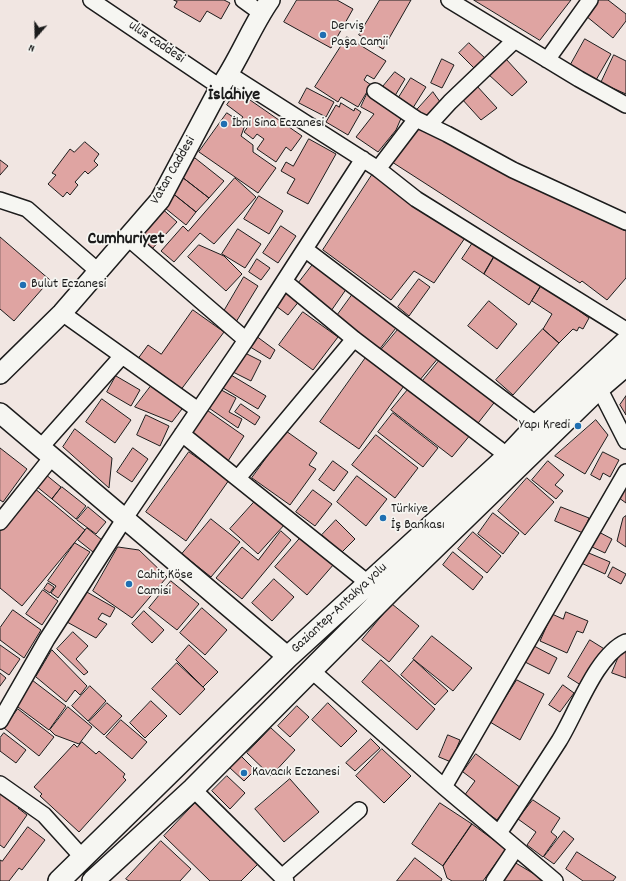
<!DOCTYPE html>
<meta charset="utf-8">
<style>
body{margin:0}
#map{position:relative;width:626px;height:881px;overflow:hidden;background:#f1e6e2;font-family:Dekko,sans-serif}
canvas{display:block}
.north{position:absolute;left:16px;top:16px;width:40px;height:40px;-webkit-text-stroke:3px #f6f6f2;paint-order:stroke;rotate:200deg;font-size:11px;font-weight:700;line-height:16px;text-align:center;color:#1c1c1c}
.north::after{content:'';display:block;margin:auto;width:14px;height:18px;background:#1c1c1c;clip-path:polygon(50% 0,100% 100%,50% 72%,0 100%)}
</style>
<div id="map">
<canvas width="626" height="881"></canvas>
<div class="north">N</div>
</div>
<script>
const context = document.querySelector('canvas').getContext('2d');
context.lineJoin = 'round';
function paint(path, color) {
  context.fillStyle = color;
  context.fill(path, 'evenodd');
}
function stroke(path, color, width, dash) {
  context.strokeStyle = color;
  context.lineWidth = width;
  context.lineCap = dash ? 'butt' : 'round';
  context.setLineDash(dash || []);
  context.stroke(path);
}
function label(font, color, halo, rows, align = 'center') {
  context.font = font + ' Dekko,sans-serif';
  context.lineWidth = 3.5;
  context.setLineDash([]);
  context.textBaseline = 'middle';
  context.strokeStyle = halo;
  context.fillStyle = color;
  for (const [text, x, y, turn = 0] of rows) {
    context.save();
    context.translate(x, y);
    context.rotate((+turn || 0) * Math.PI / 180);
    context.textAlign = isNaN(turn) ? turn : align;
    if (halo) context.strokeText(text, 0, 0);
    context.fillText(text, 0, 0);
    context.restore();
  }
}
const building = new Path2D(`
 M174,0h50l6,3 -9,16 -14,-8 -7,11 -26,-15 3,-5z
 M297,0h40l16,9 -22,39 -47,-26z
 M380,0h31l-28,49 -24,-14z
 M474,0h97l-31,40z
 M598,0h10l18,14v7l-13,17 -27,-22z
 M347,37l39,24 -12,18 -7,-4 -3,5 7,5 -13,22 -17,-10 -3,5 -23,-15z
 M585,39l26,15 -15,26 -26,-14z
 M469,43l17,16 -10,11 -17,-17z
 M614,55l12,6v33l-25,-11z
 M442,59l12,6 -12,23 -11,-5z
 M506,59l21,23 -15,14 -24,-22z
 M395,72l10,7 -12,20 -12,-10z
 M411,78l15,9 -15,24 -15,-9z
 M476,85l21,23 -16,12 -20,-22z
 M307,88l27,14 -8,15 -27,-14z
 M237,91l65,45 -11,15 -5,-4 -10,15 -19,-13 7,-10 -7,-5 -4,5 -9,-7 5,-7 -8,-5 2,-3 -16,-12z
 M433,92l10,14 -14,13 -14,-7z
 M367,94l35,22 -6,14 -18,22 -22,-15 18,-23 -13,-7z
 M341,103l13,8 1,-3 6,4 -13,23 -22,-13 10,-17 3,2z
 M227,113l18,12 -4,11 12,9v7l23,16 -18,25 -59,-41z
 M419,126l27,12 -1,4 181,89v47l-19,22 -25,-19 -2,2 -188,-121z
 M309,139l27,15 -28,50 -21,-11 8,-14 -14,-8 5,-9 7,4z
 M85,142l14,12 -5,7 4,4 -10,9 -3,-3 -10,11 3,3 -8,10 -3,-3 -4,5 -15,-13 8,-9 -4,-2 18,-24 4,3z
 M195,158l29,23 -15,17 -27,-21z
 M0,160l8,6 -8,9z
 M372,175l95,60 -33,48 -20,-12 -23,29 -68,-50z
 M182,177l27,21 -13,14 -25,-20z
 M235,178l21,19 -42,47 -14,-11 -26,29 -13,-11 22,-25 5,5z
 M171,192l25,20 -10,13 -26,-21z
 M259,196l24,15 -14,23 -25,-15z
 M159,206l18,16 -26,28 -16,-16z
 M281,226l15,10 -18,27 -15,-10z
 M238,229l23,15 -16,24 -23,-14z
 M0,237l50,43 -36,41 -14,-12z
 M474,241l21,14 -11,19 -22,-15z
 M199,245l25,11 18,18 -16,17 -38,-34z
 M495,255l47,29 -13,21 -45,-31z
 M257,259l13,9 -9,12 -12,-8z
 M314,263l33,25 -16,23 -34,-26z
 M244,277l14,9 -22,36 -13,-9z
 M419,279l11,8 -21,29 -11,-9z
 M542,284l47,34 -6,11 -4,-2 -2,4 -4,-2 -14,14 -16,-14 9,-15 -20,-13z
 M285,287l15,13 -12,15 -16,-12z
 M355,291l44,33 -20,26 -43,-33z
 M489,301l28,23 -20,25 -29,-23z
 M193,310l31,22 -44,59 -43,-31 11,-15 13,9z
 M303,312l35,25 -25,33 -34,-25z
 M401,326l38,31 -20,24 -38,-31z
 M543,329l16,14 -46,52 -17,-15z
 M252,333l23,17 -5,9 -23,-14z
 M239,350l22,11 -10,20 -22,-11z
 M367,356l39,27 -47,66 -39,-27z
 M443,356l54,43 -22,28 -54,-44z
 M226,372l40,24 -8,13 -40,-24z
 M116,376l24,14 -9,16 -24,-14z
 M151,386l34,19 -13,17 -37,-15z
 M214,386l22,12 -7,14 13,7 -4,9 -32,-22z
 M411,386l60,48 -19,23 -61,-47z
 M626,396v19l-6,-10z
 M102,399l29,21 -16,23 -29,-21z
 M241,404l19,13 -5,8 -20,-13z
 M204,408l40,28 -16,25 -40,-31z
 M393,413l45,35 -15,19 -45,-35z
 M146,415l23,11 -9,20 -23,-11z
 M596,420l12,15 -23,39 -30,-18z
 M75,429l37,29 -3,30 -46,-41z
 M286,431l31,22 -8,12 7,4 -26,36 -38,-27z
 M376,435l42,33 -23,30 -43,-33z
 M0,448l27,21 -24,33 -3,-2z
 M133,448l15,11 -16,23 -15,-10z
 M189,452l40,28 -43,61 -40,-29z
 M603,452l16,8 -9,17 -7,-4 -3,7 -9,-5z
 M333,461l15,11 -14,19 -15,-11z
 M548,461l16,14 -9,10 8,6 -7,8 -24,-19z
 M45,474l16,13 -9,12 -16,-13z
 M357,476l30,23 -21,27 -29,-24z
 M626,476v27l-11,-8z
 M527,478l27,24 -29,33 -27,-24z
 M62,487l24,19 -10,13 -24,-20z
 M34,488l51,42 -63,76 -22,-18v-58z
 M313,490l19,14 -17,22 -19,-14z
 M257,499l28,25 -27,30 -28,-25z
 M88,507l18,15 -10,12 -19,-14z
 M561,507l28,11 -6,15 -28,-12z
 M493,513l26,20 -16,21 -25,-20z
 M626,516v31l-9,-6 6,-23z
 M211,519l29,23 -29,35 -29,-23z
 M336,520l19,19 -14,14 -19,-18z
 M87,528l15,12 -9,12 -15,-12z
 M281,531l10,9 -49,59 -26,-21 26,-31 16,13z
 M597,531l15,8 -7,14 -15,-7z
 M473,532l28,24 -14,17 -29,-24z
 M302,536l32,28 -27,31 -32,-28z
 M75,543l15,9 -32,46 -7,-5 5,-7 -8,-5z
 M118,547l21,3 28,27 -35,41 -39,-27z
 M584,551l26,11 -5,12 -26,-12z
 M453,552l30,25 -10,13 -30,-25z
 M613,567l13,7 -5,10 -13,-7z
 M274,579l20,18 -22,24 -20,-18z
 M171,581l28,23 -22,26 -28,-22z
 M48,583l6,4 -4,6 -6,-4z
 M43,590l15,11 -16,24 -16,-11z
 M85,591l30,17 -5,9 -8,-4 -4,6 9,5 -11,14 -29,-16z
 M392,604l27,22 -30,36 -27,-22z
 M202,608l25,22 -22,25 -25,-22z
 M13,610l28,20 -17,28 -24,-18v-12z
 M144,611l20,19 -12,13 -20,-19z
 M566,612l22,9 -5,12 -6,-2 -10,22 -27,-12 12,-27 11,5z
 M73,632l15,14 -12,13 12,13 -4,3 -27,-26z
 M432,636l40,32 -19,23 -40,-32z
 M590,640l16,10 -22,37 -16,-10z
 M0,645l20,14 -11,16 -9,-6z
 M189,645l29,27 -15,15 -27,-27z
 M534,646l23,12 -8,16 -24,-12z
 M622,649l4,1v28l-14,-5z
 M52,650l35,36 -7,9 -5,-5 -9,12 -30,-25z
 M381,660l54,49 -18,21 -55,-48z
 M414,660l34,31 -13,14 -34,-30z
 M177,663l28,26 -25,26 -28,-26z
 M0,673l6,5 -6,8z
 M32,680l34,26 -17,24 -35,-26z
 M517,680l27,14 -24,46 -30,-18z
 M563,685l11,8 -14,19 -11,-7z
 M90,686l16,15 -18,20 -16,-15z
 M151,701l16,15 -22,22 -15,-15z
 M107,703l15,13 -18,19 -15,-13z
 M328,703l29,28 -16,16 -29,-27z
 M297,706l12,11 -19,20 -12,-11z
 M68,707l24,20 -13,17 -24,-9 -5,-5z
 M18,709l36,28 -15,19 -35,-28z
 M121,720l26,22 -15,17 -26,-22z
 M271,728l24,22 -24,26 -24,-23z
 M4,733l22,17 -10,13 -16,-12v-13z
 M448,735l12,5 -9,22 -12,-5z
 M371,739l9,9 -25,23 -9,-8z
 M82,742l14,12 3,-3 26,23 -2,3 3,3 -47,52 -39,-36 2,-2 -8,-7 40,-43 3,3z
 M382,749l29,27 -27,27 -28,-27z
 M476,754l45,34 -24,32 -33,-24 11,-15 -12,-9z
 M241,756l14,14 -11,11 -14,-13z
 M227,776l18,17 -15,16 -18,-18z
 M290,779l29,33 -35,30 -29,-33z
 M0,792l20,14 -2,2 9,7 -23,33 -4,-3z
 M198,800l63,61 -20,20h-31l-46,-45z
 M533,800l27,18 -9,14 6,5 -14,20 -16,-12 9,-13 -18,-13z
 M440,803l32,21 -29,42 -31,-22z
 M472,824l34,25 -23,32h-31l-5,-3 -4,-12z
 M28,827l17,13 -23,30 -3,-2 -10,13h-9v-21l2,1z
 M564,831l10,8 -20,25 -10,-7z
 M161,841l30,28 -11,12h-51l-3,-2z
 M577,852l39,25 -3,4h-30l-17,-12z
 M415,858l27,21 -1,2h-44z
 M509,859l37,22h-50z`);
paint(building, '#dfa4a2');
stroke(building, '#1c1c1c', 1);
const minor = new Path2D(`
 M91,0l129,87
 M243,0l18,13
 M449,0l130,79 47,26
 M547,60l43,-60
 M229,74l149,95 38,30 210,131
 M375,91l41,28 31,15 66,36 113,52
 M429,125l21,-23 65,-62
 M378,169l38,-50
 M0,200l27,9 72,63
 M306,250l231,175
 M284,281l70,58 154,117
 M62,313l136,97
 M246,340l117,-181
 M599,388l27,53
 M182,434l186,149
 M41,447l81,-91
 M238,478l116,-139
 M0,522l52,-65
 M311,670l133,117 111,94
 M0,721l47,-82 78,-121 121,-178 -118,-102
 M0,784l44,31 39,43
 M444,787l182,-315
 M193,789l93,92
 M499,833c20,-30 40,-61 60,-92 17,-27 37,-86 67,-99
 M283,876l76,-66
 M494,881l22,-33`);
const tertiary = new Path2D(`
 M0,374l62,-61 98,-113 60,-113c19,-27 31,-60 50,-87
 M0,413l288,244`);
const secondary = new Path2D(`
 M59,881l229,-224 220,-201 29,-31 89,-83
 M93,881l100,-92 200,-201 206,-200 27,-23`);
stroke(minor, '#1c1c1c', 18);
stroke(tertiary, '#1c1c1c', 22);
stroke(secondary, '#1c1c1c', 24);
stroke(minor, '#f6f6f2', 15);
stroke(tertiary, '#f6f6f2', 19);
stroke(secondary, '#f6f6f2', 21);
for (const [x, y, r, color] of [
 [323,35,4,"#1f6fb2"],
 [224,124,4,"#1f6fb2"],
 [23,285,4,"#1f6fb2"],
 [578,426,4,"#1f6fb2"],
 [383,518,4,"#1f6fb2"],
 [129,584,4,"#1f6fb2"],
 [244,773,4,"#1f6fb2"]
]) {
  const dot = new Path2D();
  dot.arc(x, y, r, 0, 2 * Math.PI);
  context.fillStyle = color;
  context.fill(dot);
  stroke(dot, '#f6f6f2', 1.5);
}
label('14px', '#1c1c1c', '#f6f6f2', [
 ["Derviş",331,27],
 ["Paşa Camii",331,43],
 ["İbni Sina Eczanesi",232,124],
 ["Bulut Eczanesi",31,285],
 ["Yapı Kredi",570,426,"right"],
 ["Türkiye",391,510],
 ["İş Bankası",391,526],
 ["Cahit Köse",137,576],
 ["Camisi",137,592],
 ["Kavacık Eczanesi",252,773]
], 'left');
label('14px', '#1c1c1c', '#f6f6f2', [
 ["ulus caddesi",156,43,34],
 ["Vatan Caddesi",174,171,-60],
 ["Gaziantep-Antakya yolu",340,609,-43]
]);
label('bold 18px', '#1c1c1c', '#f6f6f2', [
 ["İslahiye",234,97],
 ["Cumhuriyet",126,241]
]);
</script>
